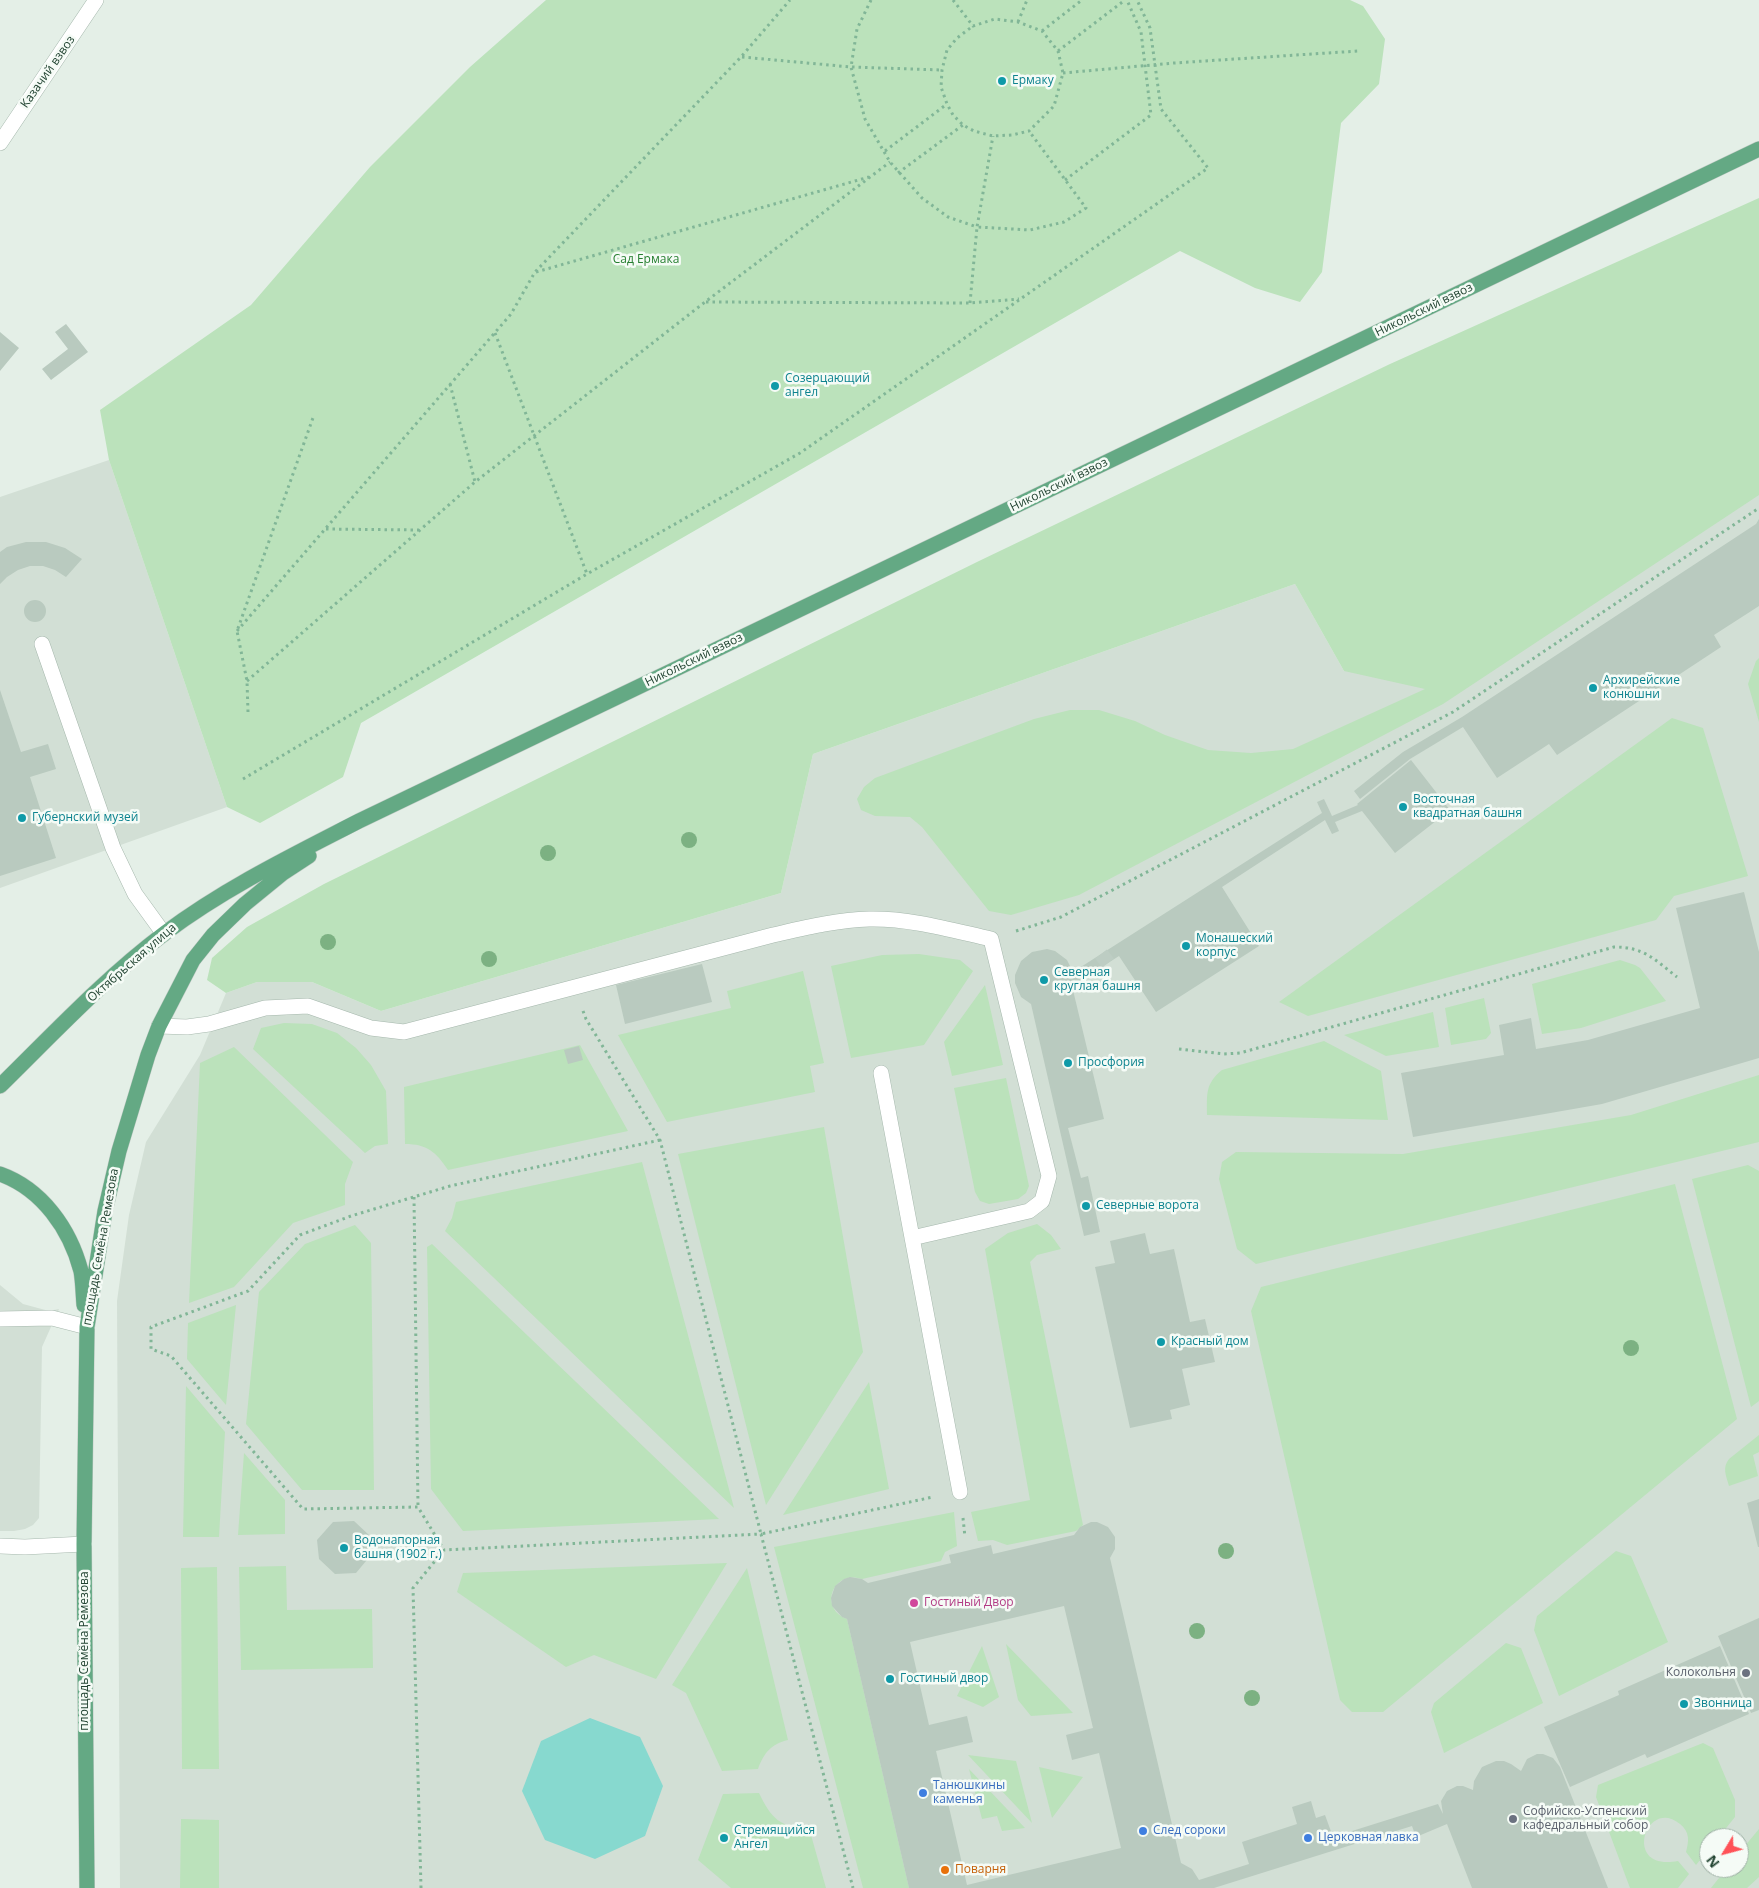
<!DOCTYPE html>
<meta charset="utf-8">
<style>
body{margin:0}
#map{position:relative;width:1759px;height:1888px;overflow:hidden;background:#e4efe7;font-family:"Open Sans",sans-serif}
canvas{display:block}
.north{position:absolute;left:1699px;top:1828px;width:50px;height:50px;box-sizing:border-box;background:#f5fbf6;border:1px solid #a0b1a7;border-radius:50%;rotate:233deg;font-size:14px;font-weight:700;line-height:20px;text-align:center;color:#214331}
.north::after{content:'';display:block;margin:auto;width:18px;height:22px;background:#ff5257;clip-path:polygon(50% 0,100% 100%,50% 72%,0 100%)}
</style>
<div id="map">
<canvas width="1759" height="1888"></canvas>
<div class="north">N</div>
</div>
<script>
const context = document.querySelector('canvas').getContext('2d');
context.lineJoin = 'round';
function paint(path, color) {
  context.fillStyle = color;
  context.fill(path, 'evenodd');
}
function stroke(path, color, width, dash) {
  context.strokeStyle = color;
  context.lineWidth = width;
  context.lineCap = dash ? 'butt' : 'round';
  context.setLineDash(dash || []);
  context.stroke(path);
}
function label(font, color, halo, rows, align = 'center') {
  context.font = font + ' "Open Sans",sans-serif';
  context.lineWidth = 5;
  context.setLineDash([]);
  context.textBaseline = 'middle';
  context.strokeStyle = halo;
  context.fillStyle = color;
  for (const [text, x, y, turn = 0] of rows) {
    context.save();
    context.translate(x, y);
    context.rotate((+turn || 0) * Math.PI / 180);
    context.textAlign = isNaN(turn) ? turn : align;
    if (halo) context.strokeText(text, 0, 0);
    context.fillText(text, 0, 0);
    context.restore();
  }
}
paint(new Path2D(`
 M109,460l118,347 -227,81v-391z
 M1759,479v1409h-1639l-3,-587 12,-86 17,-73 54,-87 26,-62 31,-11h55l69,29 400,-118 32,-139 482,-170 49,87zM1709,1838h30v30h-30z
 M0,1285l23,19 26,7 10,-2 -17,38 -3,171 -6,7 -8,4 -11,2h-14z`), '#d2dfd5');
paint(new Path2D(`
 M546,0h804l13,6 22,33 -6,45 -38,39 -19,149 -22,30 -45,-14 -75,-37 -819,472 -18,54 -83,46 -33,-16 -118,-347 -9,-50 151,-105 119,-138 100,-100z
 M1759,198v297l-316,209 -364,191 -68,20 -22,-4 -67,-84 -12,-10 -35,-1 -14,-6 -4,-11 7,-12 11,-9 159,-59 36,-9h29l36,11 30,14 43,15 43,3 42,-4 132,-60 -81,-18 -49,-87 -482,170 -32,139 -400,118 -69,-29h-55l-31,11 -19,-13 5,-22 35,-31 77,-43 655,-323 411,-197z
 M1759,658v64l-11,-38 8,-23z
 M1672,718l31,10 45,148 -74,20 -18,24 -348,96 -29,-14z
 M919,954l41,6 13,11 -49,74 -73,13 -20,-92 51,-11z
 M1620,960l15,5 5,3 26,33 -85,27 -39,6 -10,-50z
 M803,971l21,92 -14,3 5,26 -148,30 -49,-87 113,-27 -4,-17z
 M985,985l18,80 -51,11 -8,-34z
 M1484,998l7,35 -5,6 -35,6 -6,-37z
 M1433,1012l6,35 -53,9 -42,-21z
 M284,1023l28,1 25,9 19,15 15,17 15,26 2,53 -13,2 -10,7 -112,-104 8,-21z
 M1324,1041l57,30 7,49 -181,-5c0,-21 -2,-31 15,-45z
 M580,1045l48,86 -180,39c-12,-18 -21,-26 -43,-26l-1,-57z
 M234,1047l119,115 -8,22v21l-52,18 -59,64 -45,16 11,-240z
 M1759,1075v67l-503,122 -19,-15 -18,-70 3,-17 14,-10 167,2 228,-39z
 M1006,1078l23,108 -3,7 -8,6 -29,5 -9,-3 -5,-9 -21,-104z
 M824,1127l39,225 -97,153 -88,-351z
 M642,1162l92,346 -289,-277 7,-13 4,-16z
 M1748,1165l11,6v230l-8,6 -59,-228z
 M1675,1184l62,235 -354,293h-31l-12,-12 -89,-389 10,-24z
 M1037,1224l14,11 10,14 -24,6 -7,7 53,263 -7,6 -69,14 -14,-5 -15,1 -7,-29 59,-12 -45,-251 23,-16z
 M355,1225l16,18 3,247h-72l-56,-66 13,-132 46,-48z
 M432,1244l287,275 -256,12 -32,-42 -4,-242z
 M236,1305l-10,100 -39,-46 1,-36z
 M869,1382l20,107 -106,26z
 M186,1386l39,46 -6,105h-36z
 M1759,1435v17l-6,3 5,21 -29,10c-3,-11 -7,-18 0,-27z
 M244,1453l41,47v34l-47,1z
 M954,1512l3,34 -12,6 -4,9 -79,18c-29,-10 -44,29 -15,40l62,269h-46l-89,-341z
 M1616,1551l15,5 37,86 -109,54 -25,-66 3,-14z
 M727,1563l-71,116 -62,-24 -28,12 -109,-75 6,-19z
 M286,1566l1,44 85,-1 1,59 -132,2 -2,-103z
 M217,1567l2,202h-37l-1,-201z
 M747,1568l41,172c-17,4 -24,13 -30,29l-36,2 -36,-78 -14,-8z
 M1506,1643l15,5 22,55 -99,50 -13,-41 3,-9z
 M1006,1644l67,69 -42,3 -13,-16z
 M982,1646l17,51 -16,10 -26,-11z
 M1703,1743l10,5 22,52v17l-17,21h-9v11l-13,16 -10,-13c3,-11 4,-20 -6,-28 -34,-28 -59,48 -2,37l11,13 -11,14h-48l-34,-91 2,-12z
 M968,1755l48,6 16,62z
 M1039,1767l44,10 -31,41z
 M969,1769l56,59 -23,3 -5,-15 -15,3z
 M759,1793c12,25 21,35 50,35l17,60h-95l-33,-28 25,-66z
 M181,1819l38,1v68h-39z
 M1759,1829v48l-12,11h-36l16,-20h12v-15z`), '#bbe2bb');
paint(new Path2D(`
 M590,1718l50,19 23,49 -18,50 -50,23 -50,-19 -23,-49 19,-50z`), '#87d9cf');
paint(new Path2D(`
 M66,324l22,28 -37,28 -9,-11 26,-20 -13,-17z
 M0,332l19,16 -19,23z
 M1759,519v87l-45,29 7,12 -164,108 -8,-11 -52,34 -34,-51 -53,32 -50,40 -6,-8 49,-39 59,-35 294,-193z
 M26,542h20l19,6 17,11 -16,18 -11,-7 -12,-4h-13l-12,4 -11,7 -7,7v-32l7,-5z
 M24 611a11 11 0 1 1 22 0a11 11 0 1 1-22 0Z
 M0,690l21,62 27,-8 8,25 -26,8 26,81 -56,18z
 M1411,760l39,50 -55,43 -33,-42 -27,11 4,9 -7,3 -7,-14 -103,67 37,59 -103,66 -37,-56 -47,30 32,133 -36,9 13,50 7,-2 12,56 -16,4 -53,-232 -10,-7 -6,-14v-8l6,-14 11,-9 15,-3 8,2 12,9 6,12 249,-159 -5,-11 7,-3 8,17 26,-11 -1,-1z
 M1744,892l15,60v106l-157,46 -189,33 -12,-64 103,-18 -5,-30 32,-7 5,31 52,-9 112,-32 -24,-100z
 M702,964l10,38 -87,22 -9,-39z
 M579,1046l4,14 -15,4 -4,-14z
 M1145,1233l5,21 24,-5 16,73 15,-3 10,43 -33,7 8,36 -20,5 2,9 -42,9 -35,-161 20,-4 -5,-22z
 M1759,1499v48h-1l-11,-44z
 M354,1521l16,15 1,19 -15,18 -21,1 -16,-15 -2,-19 16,-18z
 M1091,1522h6l11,5 7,10v12l-5,9 71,305 11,6 7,11 50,-16 -7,-22 55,-18 -5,-17 19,-6 5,17 9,-3 8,22 105,-33 5,10 -2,-13 6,-10 10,-5h6l10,4 1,-9 8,-14 14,-6h8l7,3 10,7 6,-12 10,-5h6l10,4 7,9 48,121h-136l-25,-64 -31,13 -4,-11 -198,62h-305l-62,-269 -5,-2 -10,-11 -1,-8 4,-12 9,-7 6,-2 12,2 6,4 83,-20 -2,-8 42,-10 2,9 81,-19 6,-8zM1064,1606l29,122 -27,7 6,25 27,-7 22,95 -154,37 -31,-134 37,-9 -6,-26 -38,9 -19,-83z
 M1759,1618v92l-8,3 -33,-77z
 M1720,1646l29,68 -102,44 -2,-4 -75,33 -26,-60 75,-32 -1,-4z`), '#b9cabf');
stroke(new Path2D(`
 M1101,954l7,9`), '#bdcdc3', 15, [15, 8]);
const minor = new Path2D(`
 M0,143l96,-143
 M42,644l71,204 22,46 29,40
 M159,1026l28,1 22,-3 56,-16 43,-2 63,22 33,4 369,-97c31,-7 63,-15 96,-16 41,-1 82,11 122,20l58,237 -7,25 -13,10 -117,27
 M881,1073l79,419
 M0,1319l52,-1 35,9
 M0,1546l25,1 59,-3`);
const major = new Path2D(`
 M0,1086c53,-52 105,-108 165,-153 60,-45 128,-78 194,-112l1400,-672
 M0,1174c42,15 70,55 81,97 2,11 2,23 3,34
 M87,1888l-3,-344 3,-217 18,-116 14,-60 29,-96 11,-29 34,-66 20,-25 32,-31 38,-31 26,-17`);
stroke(minor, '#a6b8ad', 16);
stroke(major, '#c1cac5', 16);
stroke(new Path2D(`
 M871,0l-14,29 -6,38 14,52 25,43 32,36 26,19 29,10 16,-91
 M953,0l20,26 22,-7 23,3 24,9 16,20 5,22 -9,33 -25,25 -17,4 -19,1 -19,-5 -11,-6 -10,-10 -6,-11 -6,-17 1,-17 5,-20 10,-12 16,-12
 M1018,22l9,-22
 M1042,31l40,-31
 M1058,51l67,-51
 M742,57l109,10 91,3
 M1063,73l111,-10 184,-12
 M885,151l62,-47
 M898,173l65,-48
 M1065,180l86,-65 -10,-83 -14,-32
 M536,272l333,-95
 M706,302l264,1 49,-4
 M970,303l7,-76 53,3 34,-8 22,-14 -57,-77
 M495,333l92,241
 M450,384l25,98
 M326,529l93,1
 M237,631l274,-317 24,-42 206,-215 49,-57
 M247,681l228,-199 230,-180 185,-140
 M248,712l-1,-31 -10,-50 77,-216
 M243,779l344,-205 213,-121 408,-285 -47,-59 -11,-81 -13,-28
 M1016,931l45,-14 392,-205 306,-204
 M583,1011l3,8 74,121 101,394 172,-37
 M1179,1049l45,5 16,-1 374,-106c30,0 40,12 63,30
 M660,1140l-210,46 -99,30 -51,19 -52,56 -97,36v22l20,7 132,153 115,-2 26,43 317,-16 92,354
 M414,1197l4,310
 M963,1518l2,19
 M421,1888l-8,-300 31,-38`), '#81b697', 3, [2.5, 4]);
stroke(minor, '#fff', 15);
stroke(major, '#64a984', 15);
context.fillStyle = '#7cb182';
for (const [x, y] of [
 [689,840],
 [548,853],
 [328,942],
 [489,959],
 [1631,1348],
 [1226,1551],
 [1197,1631],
 [1252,1698]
]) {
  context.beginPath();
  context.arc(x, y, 8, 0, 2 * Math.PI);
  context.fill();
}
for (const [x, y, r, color] of [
 [1002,81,5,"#0f9aa8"],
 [775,386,5,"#0f9aa8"],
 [1593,688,5,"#0f9aa8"],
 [1403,807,5,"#0f9aa8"],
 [22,818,5,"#0f9aa8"],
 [1186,946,5,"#0f9aa8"],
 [1044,980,5,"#0f9aa8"],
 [1068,1063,5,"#0f9aa8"],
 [1086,1206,5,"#0f9aa8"],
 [1161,1342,5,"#0f9aa8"],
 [344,1548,5,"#0f9aa8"],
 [914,1603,5,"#d1479c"],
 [1746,1673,5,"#6b7280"],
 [890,1679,5,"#0f9aa8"],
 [1684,1704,5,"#0f9aa8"],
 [923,1793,5,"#3f7fe0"],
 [1513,1819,5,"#6b7280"],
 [1143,1831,5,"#3f7fe0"],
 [724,1838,5,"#0f9aa8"],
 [1308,1838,5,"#3f7fe0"],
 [945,1870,5,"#e8710a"]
]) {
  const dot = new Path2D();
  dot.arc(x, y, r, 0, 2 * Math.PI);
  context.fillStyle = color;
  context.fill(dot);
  stroke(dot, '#f5fbf6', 2);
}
label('12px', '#214331', '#f5fbf6', [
 ["Казачий взвоз",48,72,-55],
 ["Никольский взвоз",1424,310,-26],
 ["Никольский взвоз",1059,485,-26],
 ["Никольский взвоз",694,660,-26],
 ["Октябрьская улица",132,963,-41],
 ["площадь Семёна Ремезова",101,1247,-80],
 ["площадь Семёна Ремезова",85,1651,-90]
]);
label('12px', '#0d838f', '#f5fbf6', [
 ["Ермаку",1012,81],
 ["Созерцающий",785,379],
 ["ангел",785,393],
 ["Архирейские",1603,681],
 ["конюшни",1603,695],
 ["Восточная",1413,800],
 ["квадратная башня",1413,814],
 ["Губернский музей",32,818],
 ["Монашеский",1196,939],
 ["корпус",1196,953],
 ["Северная",1054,973],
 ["круглая башня",1054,987],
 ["Просфория",1078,1063],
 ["Северные ворота",1096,1206],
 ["Красный дом",1171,1342],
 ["Водонапорная",354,1541],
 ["башня (1902 г.)",354,1555],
 ["Гостиный двор",900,1679],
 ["Звонница",1694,1704],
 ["Стремящийся",734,1831],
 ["Ангел",734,1845]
], 'left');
label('12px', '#267f30', '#f5fbf6', [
 ["Сад Ермака",646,260]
]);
label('12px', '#b23c85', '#f5fbf6', [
 ["Гостиный Двор",924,1603]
], 'left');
label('12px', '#5b616d', '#f5fbf6', [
 ["Колокольня",1736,1673],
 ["Софийско-Успенский",1523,1812,"left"],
 ["кафедральный собор",1523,1826,"left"]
], 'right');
label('12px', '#366cbe', '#f5fbf6', [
 ["Танюшкины",933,1786],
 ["каменья",933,1800],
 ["След сороки",1153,1831],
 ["Церковная лавка",1318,1838]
], 'left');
label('12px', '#c56008', '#f5fbf6', [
 ["Поварня",955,1870]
], 'left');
</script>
